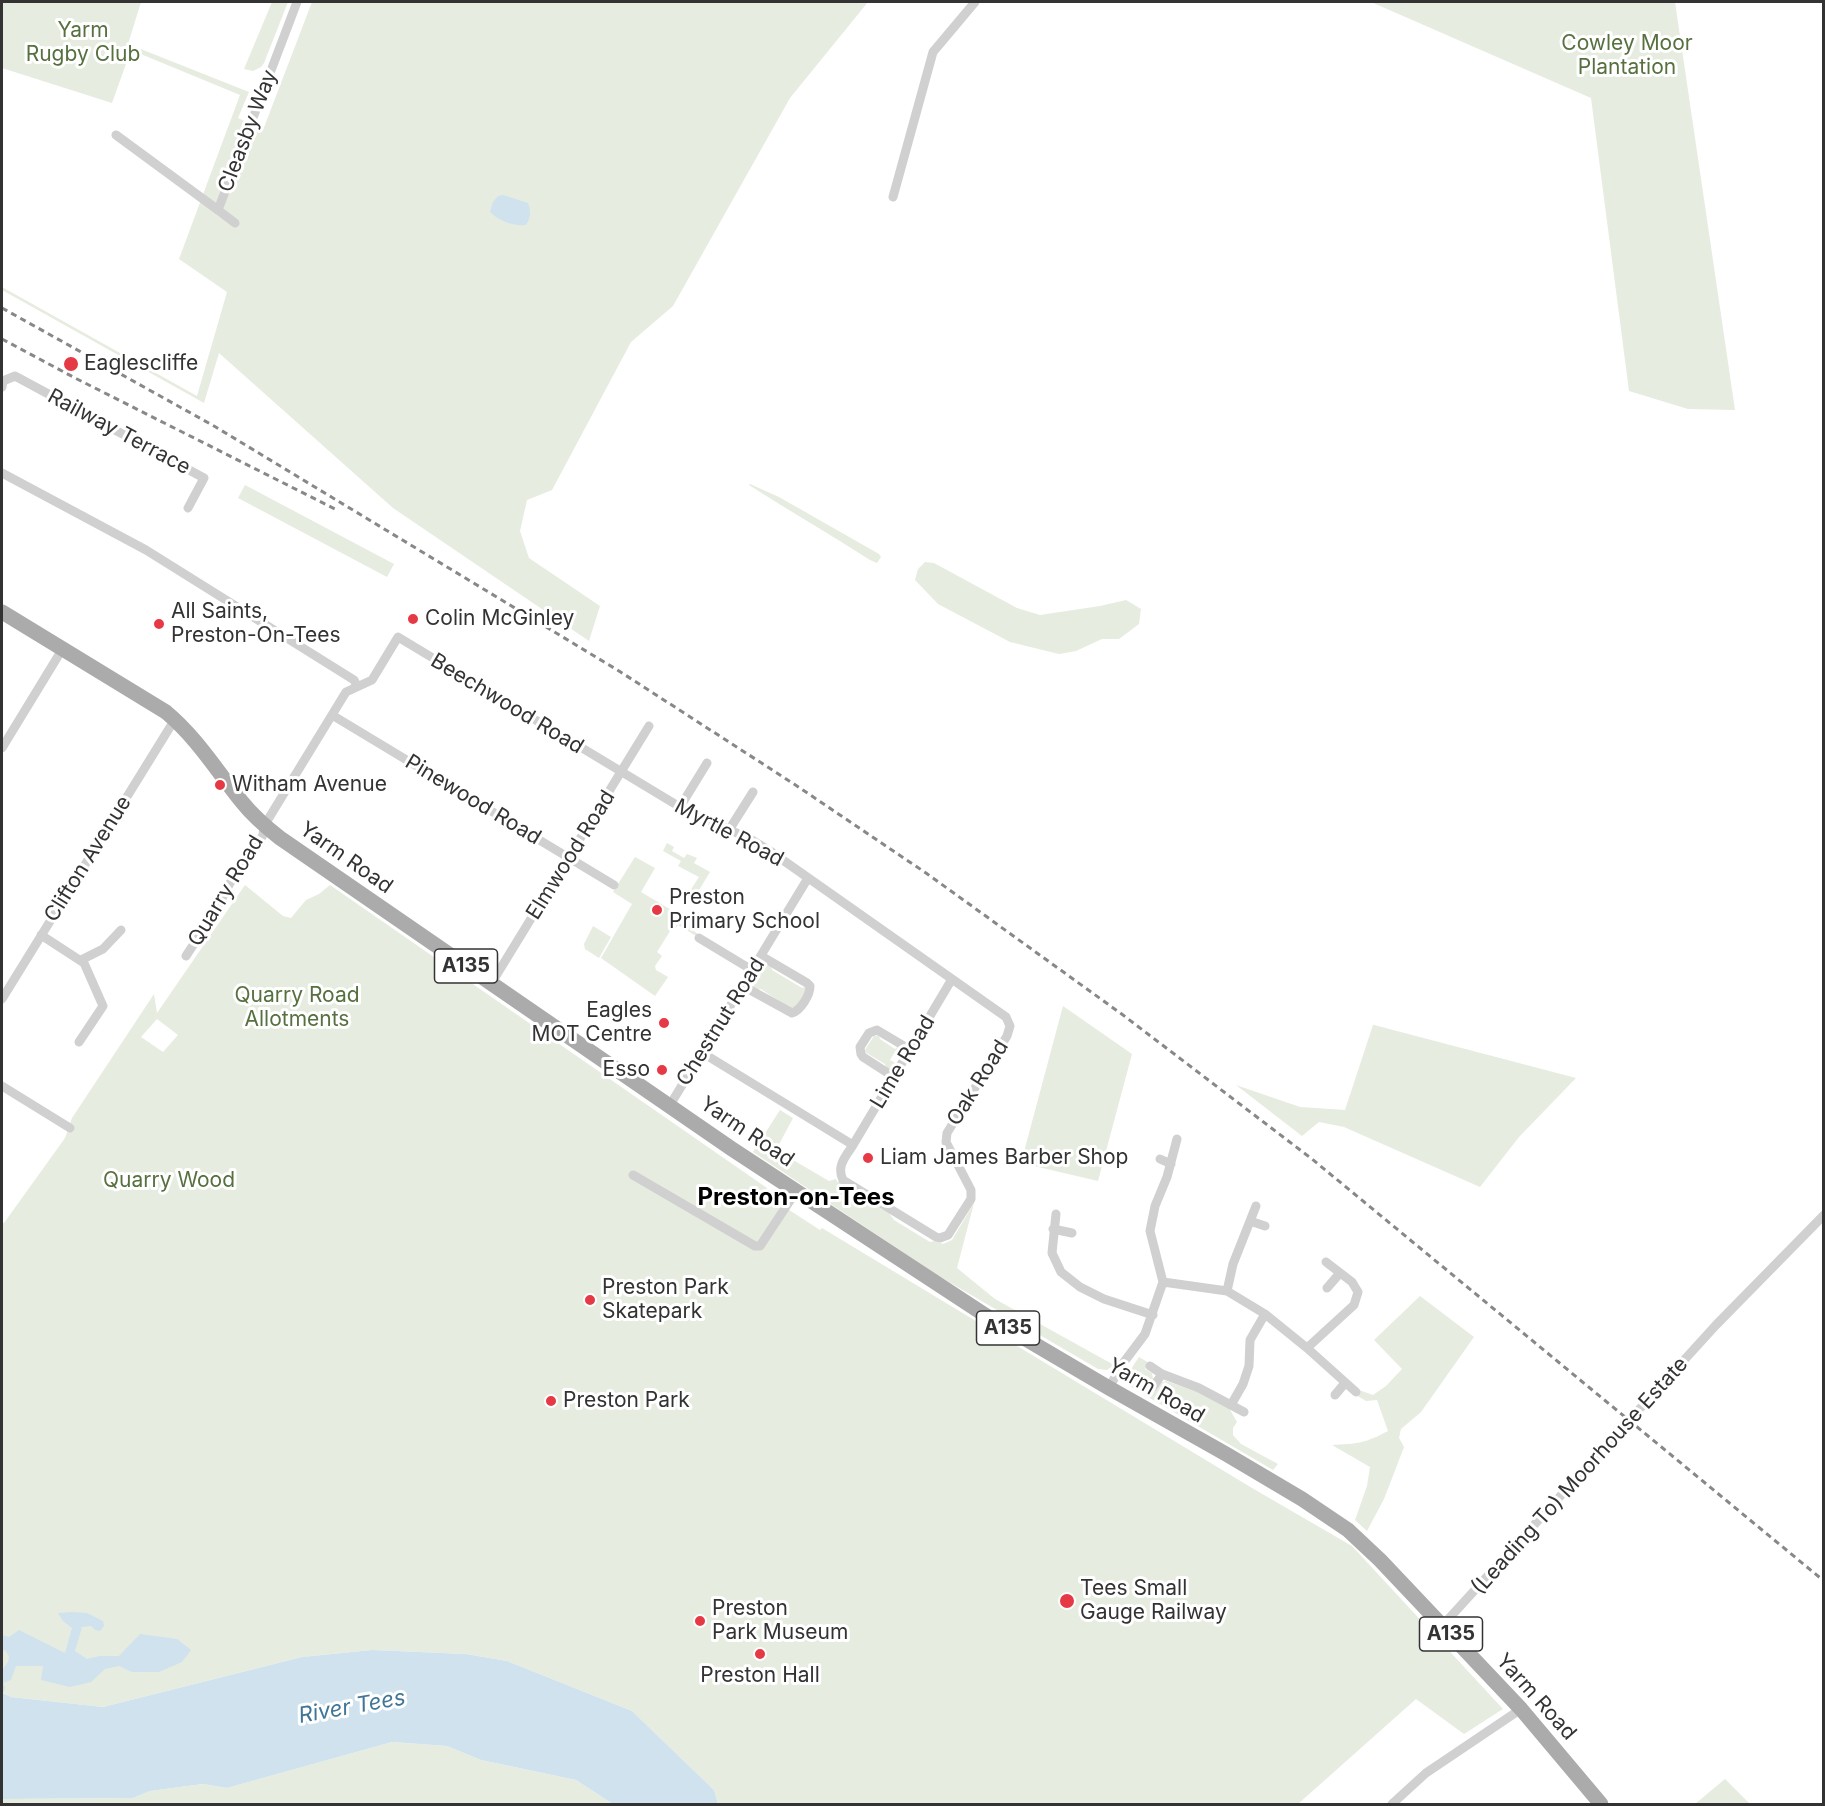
<!DOCTYPE html>
<style>
body{margin:0}
#map{position:relative;width:1825px;height:1806px;overflow:hidden;background:#fff;font-family:Inter,sans-serif}
canvas{display:block}
.frame{position:absolute;inset:0;border:3px solid #333;pointer-events:none}
</style>
<div id="map">
<canvas width="1825" height="1806"></canvas>
<div class="frame"></div>
</div>
<script>
const context = document.querySelector('canvas').getContext('2d');
context.lineJoin = 'round';
function paint(path, color) {
  context.fillStyle = color;
  context.fill(path, 'evenodd');
}
function stroke(path, color, width, dash) {
  context.strokeStyle = color;
  context.lineWidth = width;
  context.lineCap = dash ? 'butt' : 'round';
  context.setLineDash(dash || []);
  context.stroke(path);
}
function label(font, color, halo, rows, align = 'center') {
  context.font = font + ' Inter,sans-serif';
  context.lineWidth = 6;
  context.setLineDash([]);
  context.textBaseline = 'middle';
  context.strokeStyle = halo;
  context.fillStyle = color;
  for (const [text, x, y, turn = 0] of rows) {
    context.save();
    context.translate(x, y);
    context.rotate((+turn || 0) * Math.PI / 180);
    context.textAlign = isNaN(turn) ? turn : align;
    if (halo) context.strokeText(text, 0, 0);
    context.fillText(text, 0, 0);
    context.restore();
  }
}
paint(new Path2D(`
 M2,2h139l-13,42 121,48 -11,26 25,12 49,-128h556l-78,96 -117,208 -42,36 -79,148 -25,10 -7,31 9,27 71,48 -11,35 -196,-133 -174,-155 -15,50 -202,-113v-3l195,109 30,-104 -48,-33 61,-164 -109,-45 -19,53 -110,-35z
 M272,2h16l-24,61 -3,4 -8,4 -9,-2z
 M1371,2h304l60,408 -47,-1 -59,-18 -38,-293z
 M750,484l29,13 100,57 2,3 -4,6 -7,-3c-40,-26 -81,-49 -121,-75z
 M245,485l149,79 -7,13 -149,-79z
 M925,562l9,1 83,45 23,7 60,-9 26,-6 15,9 -2,15 -20,15h-17l-26,12 -17,3 -49,-12 -72,-38 -23,-24 3,-11z
 M667,843l7,4 -2,4 12,7 3,-4 10,4 -3,5 16,9 -14,23 -6,-4 9,-14 -21,-11 3,-5 -18,-10z
 M635,857l20,11 -14,24 42,25 -1,3 11,6 -2,3 7,5 -2,2 -18,-11 -3,4 -3,-1 -15,24 5,4 -7,10 1,4 12,7 -13,19 -54,-38 31,-54 -19,-12z
 M245,885l38,31 8,2 15,-18 13,-6 11,-9 437,303 -1,7 54,35 2,-2 430,260 100,58 151,163 -39,25 -48,-35 -118,105h-580l-4,-14 -82,-79 -125,-50 -41,-7 -94,-4 -70,7 -199,50 -92,-10 -9,-5v-470l2,1 61,-85 7,-20 82,-124 3,19zM157,1019l21,16 -15,17 -22,-15z
 M593,926l18,11 -12,21 -14,-9 -1,-5z
 M766,964l5,1 1,5 30,18 3,-1 1,2 -9,19 -5,2 -31,-21 -5,1 -3,-3z
 M1063,1006l69,48 -34,127 -77,-18z
 M1373,1025h1l202,53 -57,59 -39,50 -136,-60 -25,-5 -17,14 -66,-51 64,22 45,3z
 M874,1036h5l1,3 15,10 4,-3 3,3v5l-6,-4 -6,10 7,4 -4,6 -7,-1 -1,-5 -20,-12 1,-4z
 M780,1110l13,8 -17,32 53,31 7,-2 1,3 3,-1 4,3 1,6 26,16 4,-1 14,8 5,7 36,22 5,-1 8,3 9,-4 22,-37 -17,65 38,31 119,66 -7,5 -9,-1 -161,-94 -184,-123z
 M1420,1296l54,41 -53,75 -20,17 -2,9 5,9 -20,52 -17,32 -12,-11 12,-34 3,-19 -38,-22c25,-1 34,-2 56,-14l-11,-31 -11,1 -12,-7 5,-4 14,5 13,-9 16,-17 -28,-29z
 M1139,1357l10,6 -4,6 7,4 1,6 -4,9 6,3 5,-8 6,-2 40,14 23,13 8,14 -4,6v7l8,9 37,20 -5,6 -142,-83c-5,-12 1,-20 8,-30z
 M392,1742l55,4 34,14 95,20 37,24h-611v-5l131,-1 17,-7 53,-7 24,4z
 M1725,1779l25,25h-55z`), '#e6ecdf');
paint(new Path2D(`
 M503,195l25,8c3,8 3,15 -2,22 -13,1 -27,-4 -36,-13l3,-10 5,-6z
 M73,1612l14,1 16,8 1,5 -4,5 -5,-1 -4,-4 -9,1 -7,24 12,8 13,-3h19l21,-22 37,5 14,11 -9,12 -23,10h-27l-13,-6 -14,3 -14,13 -21,5 -29,-7 2,-14h-27l-5,14 -8,3 2,5 -2,5 8,4 92,10 199,-50 70,-7 94,4 41,7 125,50 82,79 4,14h-105l-37,-24 -95,-20 -34,-14 -55,-4 -165,46 -24,-4 -53,7 -17,7 -131,1v-129l6,-8 1,-6 -4,-6 -3,1v-16l7,2 10,-7 46,23 7,-25 -9,-7 -5,-8z`), '#cfe2ee');
stroke(new Path2D(`
 M116,135l102,75 79,-208
 M893,197l40,-145 42,-50
 M218,210l17,13
 M2,387l1,-6 12,-5 189,102 -16,30
 M2,473l144,77 208,130 3,6
 M332,715l282,170
 M2,748l61,-100
 M680,807l27,-44
 M729,830l24,-38
 M41,935l43,28 19,43 -24,36
 M699,938l53,32
 M186,956l30,-46 14,-27 20,-26 13,-22 1,-9 82,-134 26,-12 26,-43 282,170 72,33 18,11 236,166 4,9 -3,10 -60,97 -1,9 25,48v9l-23,36 -8,3 -4,-1 -93,-57c-7,-14 3,-24 10,-35l-152,-93
 M81,960l22,-11 18,-19
 M491,984l158,-258
 M743,986l49,27c9,-3 18,-18 18,-27l-3,-3 -46,-27
 M2,999l173,-280
 M894,1077l-31,-20 -2,-3 -1,-7 9,-14 8,-3 32,19
 M2,1086l68,42
 M670,1105l138,-227
 M853,1145l99,-166
 M1160,1159l11,5
 M633,1175l122,71h5l37,-56
 M1056,1214l-4,39 9,19 19,15 24,12 49,16
 M1250,1221l15,5
 M1053,1229l19,4
 M1163,1282l-13,-51 5,-25 12,-29 10,-38
 M1327,1288l13,-15
 M1227,1291l6,-27 23,-58
 M1307,1348l47,-43 4,-13 -6,-10 -26,-20
 M1150,1366l12,8 37,14 32,17 12,-21 6,-18 1,-26 15,-26
 M1153,1387l9,-13
 M1109,1388l12,-22 24,-32 18,-52 64,9 38,23 42,34 49,44
 M1335,1395l10,-12
 M1231,1405l13,7
 M1443,1625l273,-300 108,-110
 M1392,1804l34,-31 95,-64`), '#d0d0d0', 9);
stroke(new Path2D(`
 M2,612l164,100c31,26 51,59 76,90 11,14 24,25 38,36l452,311 253,166 124,73 117,66 76,45 46,31 32,30 141,149 80,95`), '#ababab', 15);
stroke(new Path2D(`
 M2,308l212,118 405,245 175,113 132,89 197,142 189,144 512,422
 M2,339l75,40 260,131`), '#888', 3, [6, 4.5]);
for (const [x, y, r, color] of [
 [71,364,8,"#e63946"],
 [413,619,6,"#e63946"],
 [159,624,6,"#e63946"],
 [220,785,6,"#e63946"],
 [657,910,6,"#e63946"],
 [664,1023,6,"#e63946"],
 [662,1070,6,"#e63946"],
 [868,1158,6,"#e63946"],
 [590,1300,6,"#e63946"],
 [551,1401,6,"#e63946"],
 [1067,1601,8,"#e63946"],
 [700,1621,6,"#e63946"],
 [760,1654,6,"#e63946"]
]) {
  const dot = new Path2D();
  dot.arc(x, y, r, 0, 2 * Math.PI);
  context.fillStyle = color;
  context.fill(dot);
  stroke(dot, '#fff', 2);
}
for (const [x, y, w] of [
 [466,966,63],
 [1008,1328,63],
 [1451,1634,63]
]) {
  const box = new Path2D();
  box.roundRect(x - w / 2, y - 17, w, 34, 4.5);
  context.fillStyle = '#fff';
  context.fill(box);
  stroke(box, '#333', 1.5);
}
label('bold 20px', '#333', null, [
 ["A135",466,966],
 ["A135",1008,1328],
 ["A135",1451,1634]
]);
label('21px', '#56703f', '#fff', [
 ["Yarm",83,31],
 ["Rugby Club",83,55],
 ["Cowley Moor",1627,44],
 ["Plantation",1627,68],
 ["Quarry Road",297,996],
 ["Allotments",297,1020],
 ["Quarry Wood",169,1181]
]);
label('21px', '#333', '#fff', [
 ["Cleasby Way",248,131,-69],
 ["Railway Terrace",119,432,28],
 ["Beechwood Road",507,704,31],
 ["Pinewood Road",473,800,31],
 ["Myrtle Road",729,833,28],
 ["Elmwood Road",571,855,-58],
 ["Yarm Road",346,858,35],
 ["Clifton Avenue",88,859,-58],
 ["Quarry Road",226,891,-59],
 ["Chestnut Road",721,1022,-58],
 ["Lime Road",903,1062,-59],
 ["Oak Road",978,1083,-58],
 ["Yarm Road",747,1132,34],
 ["Yarm Road",1156,1391,30],
 ["(Leading To) Moorhouse Estate",1580,1476,-48],
 ["Yarm Road",1536,1697,48]
]);
label('21px', '#333', '#fff', [
 ["Eaglescliffe",84,364],
 ["All Saints,",171,612],
 ["Preston-On-Tees",171,636],
 ["Colin McGinley",425,619],
 ["Witham Avenue",232,785],
 ["Preston",669,898],
 ["Primary School",669,922],
 ["Eagles",652,1011,"right"],
 ["MOT Centre",652,1035,"right"],
 ["Esso",650,1070,"right"],
 ["Liam James Barber Shop",880,1158],
 ["Preston Park",602,1288],
 ["Skatepark",602,1312],
 ["Preston Park",563,1401],
 ["Tees Small",1080,1589],
 ["Gauge Railway",1080,1613],
 ["Preston",712,1609],
 ["Park Museum",712,1633],
 ["Preston Hall",760,1676,"center"]
], 'left');
label('italic 22px', '#3f7597', '#fff', [
 ["River Tees",352,1707,-10]
]);
label('bold 24px', '#000', '#fff', [
 ["Preston-on-Tees",796,1198]
]);
</script>
